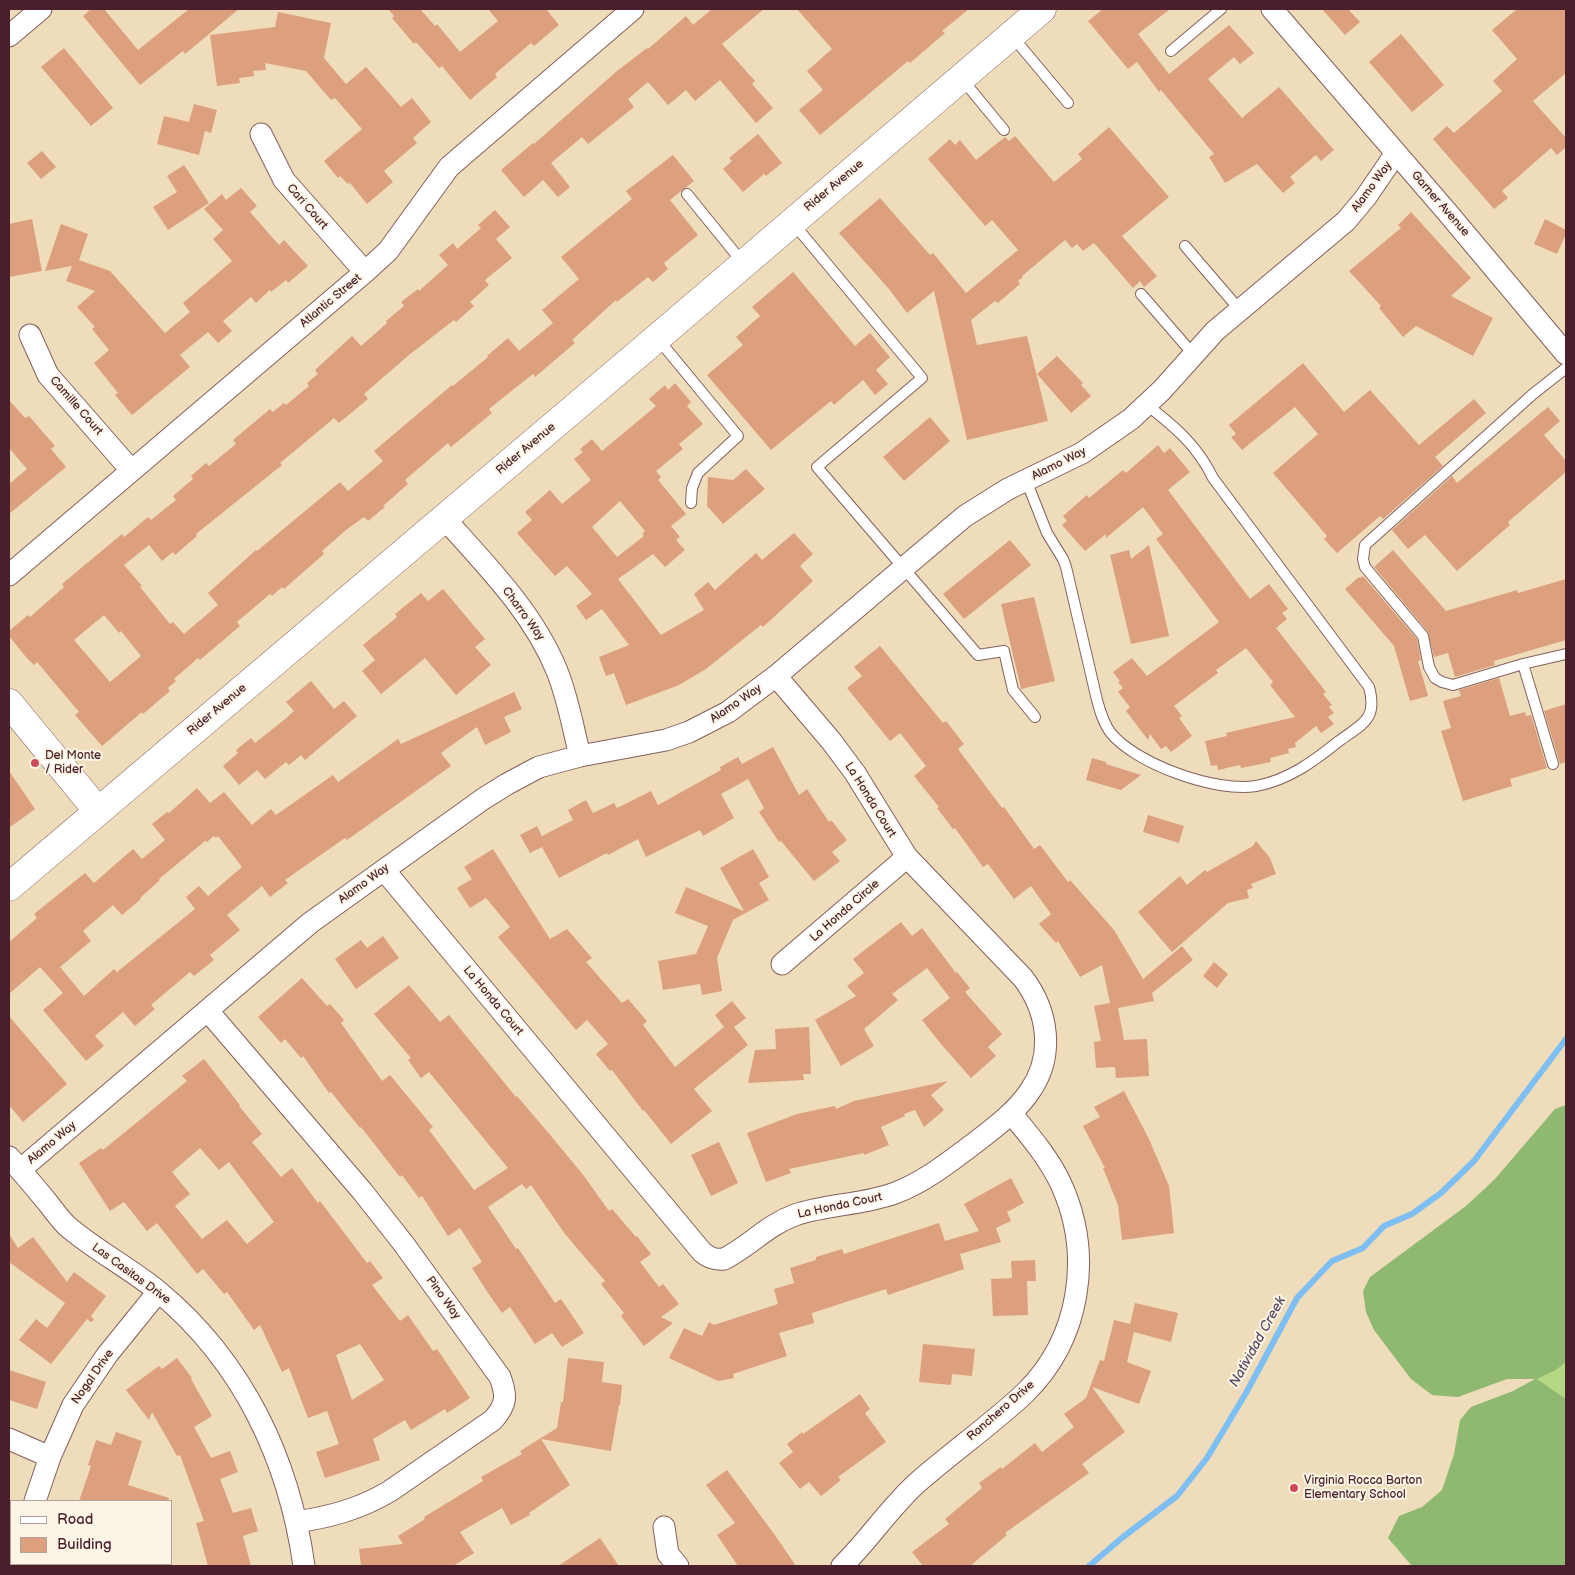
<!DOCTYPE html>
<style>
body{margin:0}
#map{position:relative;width:1575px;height:1575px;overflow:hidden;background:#eedcba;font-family:"Balsamiq Sans",sans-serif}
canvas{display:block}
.frame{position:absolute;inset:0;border:10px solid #4a1f2b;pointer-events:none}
.legend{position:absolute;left:10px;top:1500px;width:162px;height:65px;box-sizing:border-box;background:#fcf5e5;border:1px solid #b59f9b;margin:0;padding:6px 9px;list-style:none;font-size:15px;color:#4a1f2b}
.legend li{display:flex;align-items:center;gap:10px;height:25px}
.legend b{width:25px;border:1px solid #b59f9b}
</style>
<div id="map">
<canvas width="1575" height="1575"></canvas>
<div class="frame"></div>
<ul class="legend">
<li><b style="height:6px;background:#fff"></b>Road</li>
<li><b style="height:14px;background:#dda07f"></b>Building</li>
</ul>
</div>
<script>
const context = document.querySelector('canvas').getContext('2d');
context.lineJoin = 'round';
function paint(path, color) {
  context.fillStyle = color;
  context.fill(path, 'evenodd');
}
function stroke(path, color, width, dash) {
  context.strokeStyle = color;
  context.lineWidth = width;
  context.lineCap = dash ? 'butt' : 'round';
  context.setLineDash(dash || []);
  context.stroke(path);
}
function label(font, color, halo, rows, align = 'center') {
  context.font = font + ' "Balsamiq Sans",sans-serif';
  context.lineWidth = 4;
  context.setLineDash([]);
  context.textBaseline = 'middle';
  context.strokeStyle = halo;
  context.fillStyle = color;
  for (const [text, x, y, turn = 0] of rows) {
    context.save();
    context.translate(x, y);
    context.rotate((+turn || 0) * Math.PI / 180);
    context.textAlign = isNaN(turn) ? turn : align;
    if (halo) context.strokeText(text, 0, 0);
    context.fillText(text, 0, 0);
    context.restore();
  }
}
paint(new Path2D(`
 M1566,1362v37l-29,-20 19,-9z`), '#b4d982');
paint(new Path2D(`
 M1566,1105v257l-10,8 -19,9 29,20v167h-154l-24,-28 11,-22 23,-9 20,-17 12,-36 6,-34 11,-13 42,-16 22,-12h-28l-49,18 -26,-2 -21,-16 -37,-49 -8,-18 -3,-21 7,-14 96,-71 28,-26 61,-71z`), '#8fb970');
stroke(new Path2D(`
 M1089,1566l34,-29 54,-41 30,-38 39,-65 51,-95 35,-37 31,-13 21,-22 28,-12 29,-21 33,-32 92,-122`), '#7dbff2', 6);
paint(new Path2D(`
 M91,9h13l34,41 51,-41h50l-54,45 -2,-3 -43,34 -57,-69z
 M388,9h32l15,17 2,-2 23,28 38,-31 -10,-12h58l13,16 -25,21 -3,-3 -36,31 2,3 -27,23 -28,-34 -3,2 -23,-26 -2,2 -22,-26 2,-2z
 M712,9h52l-42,35 33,37 -3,3 21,24 -17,15 -36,-43 -25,21 -9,-11 -18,15 -20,-23 -20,17 6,8 -46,37 -6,-7 -31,26 19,24 -12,10 -15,-17 -19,17 -23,-27 32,-27 1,1 83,-73 30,-23 1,1 38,-33 7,9z
 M797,9h172l-27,22 3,2 -35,30 -2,-2 -88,74 -21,-25 24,-20 -16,-19 25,-22z
 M1103,9h67l-32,25 31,40 60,-49 25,28 -14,11 -6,-7 -26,22 27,31 7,8 37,-31 55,63 -13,11 -5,-6 -26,22 5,6 -12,10 -26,-29 -32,19 -16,-26 5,-3 -53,-64 -2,2 -22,-30 -9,7 -40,-48z
 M1322,9h26l12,13 -15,13z
 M1517,9h49v64l-33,28 33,37v9l-9,8 -6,-7 -49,43 6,7 -14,11 -61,-70 14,-13 7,7 48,-42 -9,-10 24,-22 -25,-29z
 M278,12l53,11 -7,35 22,26 20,-17 35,40 11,-9 19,24 -18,16 4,5 -33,28 9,11 -26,22 -17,-21 -2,1 -8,-8 -2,2 -14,-17 38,-32 -27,-31 -4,2 -25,-29 -41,-8 1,7 -13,1 1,5 -15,2 1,5 -23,3 -7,-51 65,-8z
 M1401,34l43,51 -32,27 -43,-50z
 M64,48l49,60 -22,18 -50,-59z
 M194,104l23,6 -6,23 -6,-2 -6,24 -42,-11 7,-28 25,6z
 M1109,127l60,70 -47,39 35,40 -13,11 -4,-6 -7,7 -39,-45 -11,8 -6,-7 -5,4 -7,-8 -43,36 1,1 -5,4 2,3 -22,19 -3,-2 -24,19 6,25 50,-9 21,85 -81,19 -33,-149 -27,22 -18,-24 -50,-56 41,-35 50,57 3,-2 33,40 52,-43 -26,-30 -7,6 -57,-67 22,-20 5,6 5,-5 16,20 29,-23 4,4 6,-5 39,46 28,-23 -4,-5z
 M758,134l24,29 -16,13 -2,-2 -21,18 -20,-23 9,-8 -3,-3z
 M42,151l14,16 -15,12 -14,-16z
 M673,155l21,26 -24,19 28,35 -34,28 4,6 -15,13 -5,-5 -31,25 -1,-2 -44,40 3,3 -40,34 -2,-3 -19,15 -25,20 3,4 -41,34 -3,-4 -43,37 3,4 -25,22 2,1 -17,14 -4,-4 -18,13 -24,21 2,3 -40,35 -2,-2 -10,9 -2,-2 -33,28 3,4 -40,34 -2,-2 -24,21 2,2 -8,7 2,3 -27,23 -1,-2 -40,34 -27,-31 4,-3 -42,-50 -3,3 -8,-8 -17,-21v-5l19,-16 2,2 34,-30 -2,-3 60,-50 2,3 24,-20 3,3 25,-20 -3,-4 20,-17 -2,-3 15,-13 3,3 27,-22 -3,-4 37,-31 3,3 11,-9 2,2 23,-19 -2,-3 11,-9 -3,-4 37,-34 9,10 26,-23 -1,-2 18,-15 -3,-4 17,-13 1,2 29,-26 -9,-10 14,-12 4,6 24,-21 -3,-3 17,-15 15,17 -14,12 16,19 -27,22 4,5 -19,17 4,4 -18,16 -2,-2 -45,35 -45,39 4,5 -29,24 -5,-5 -7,6 -47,39 2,2 -86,69 1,2 -22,19 -2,-3 -11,9 -13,-16 -25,20 18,21 -2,1 30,37 3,-2 11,12 34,-29 -10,-12 48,-43 1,1 83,-69 8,9 35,-30 -9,-10 78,-66 1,1 35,-29 -1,-1 21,-18 11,13 34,-28 -11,-13 37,-31 -18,-22 71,-58 -6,-8zM104,615l15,18 2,-2 20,25 -31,26 -36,-42z
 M184,165l25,38 -41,27 -15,-23 24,-15 -10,-16z
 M241,188l16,18 -7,6 29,33 5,-5 24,26 -20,17 -2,-3 -15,12 -1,-2 -14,13 -5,-6 -28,24 9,10 -14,12 -10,-11 -28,23 10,12 -58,48 -17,-20 3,-2 -24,-30 15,-13 -17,-21 3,-2 -18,-20 18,-16 -29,-10 6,-15 -27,5 16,-47 27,10 -9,26 31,11 55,62 25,-21 -7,-9 49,-42 -19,-22 10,-9 -19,-21 18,-15 4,6z
 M1411,212l60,66 -20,18 42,22 -20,38 -57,-30 -13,11 -24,-29 2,-2 -32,-35 52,-43 -3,-3z
 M32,219l10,52 -33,6v-53z
 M1545,219l21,11v4l-9,20 -23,-10z
 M793,272l62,74 15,-13 20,24 -14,13 12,14 -13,11 -12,-15 -29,25 -3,-4 -60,49 -64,-75 36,-30 -7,-8 24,-21 -8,-9z
 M1057,356l26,27 -2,2 10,11 -20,17 -34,-39z
 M1303,363l41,49 26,-22 49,55 55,-46 12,14 -51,44 8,9 -60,53 -3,-3 -43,37 -13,-14 3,-3 -54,-63 45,-39 -23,-27 -53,43 -11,-13 5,-3 -7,-9z
 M675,383l16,19 -4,4 16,18 -24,20 4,5 -27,22 5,6 -3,3 28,34 -15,12 9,11 -4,3 9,10 -20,17 -12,-13 -35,25 43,56 43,-25 -10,-16 14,-12 7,8 41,-37 6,7 32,-27 19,21 -13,12 13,15 -50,46 -2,-2 -55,44 -27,16 -53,20 -12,-32 -8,3 -7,-19 30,-12 -27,-36 -16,11 -10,-14 16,-12 -25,-28 -12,10 -38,-43 15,-13 -7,-8 25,-22 12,14 29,-24 -17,-21 9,-7 -3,-3 12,-10 10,12 54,-45 -7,-7 16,-14 3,5zM620,501l25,30 -3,3 2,2 -27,21 -25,-30z
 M9,400l16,18 4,-2 26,30 -4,3 15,18 -57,47v-30l18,-15 -18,-21z
 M1548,407l12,14 -16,14 22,26v11l-58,50 2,3 -53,46 -32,-36 -17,14 -16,-19 60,-54 5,7z
 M930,417l20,24 -46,40 -21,-24z
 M1158,445l6,8 6,-5 20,24 -22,18 82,109 19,-15 19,25 -6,4 5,6 -11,9 50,64 -3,2 9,11 -3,2 5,6 -6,4 6,7 -13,9 -5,-7 -21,17 1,4 -8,2 1,4 -19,5 1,4 -30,6 -1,-3 -22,5 -1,-5 -6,1 -6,-25 22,-5 -1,-3 69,-16 -25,-32 3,-3 -27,-34 -30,22 2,3 -44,33 8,10 -3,2 13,18 -21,16 -5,-6 -5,3 -11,-15 -2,6 -22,-29 4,-4 -12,-15 5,-4 -5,-6 2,-1 -7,-9 19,-14 15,18 72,-54 -63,-83 7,-5 -20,-27 -37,31v-4l-21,17 -23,-26 5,-4 -4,-5 24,-21 2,3 34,-28 3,3z
 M746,469l19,20 -42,35 -16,-18 1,-29 25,3z
 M1010,540l21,25 -67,54 -21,-25z
 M1149,545l20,91 -38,8 -21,-89 19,-5 2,9z
 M1393,550l53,61 71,-21 1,3 48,-14v61l-72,21 1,4 -40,12 -7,-24 -14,4 -6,-25 -54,-65z
 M1363,576l54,63 4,21 -3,1 10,35 -18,5 -16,-55 -49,-57 14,-12 1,1z
 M443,589l42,50 -10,8 16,18 -35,30 -31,-37 -44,36 -19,-23 13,-11 -12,-15 34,-28 -2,-3 26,-21 7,8z
 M1034,597l21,84 -34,8 -20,-85z
 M880,646l63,77 3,-2 18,23 -6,5 44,59 2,-1 30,42 6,-4 28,37 2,-2 44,50 29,49 39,-33 11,14 -41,33 2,8 -36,7 6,32 23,-1 2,37 -33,2 -1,-11 -19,1 -2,-26 7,-1 -7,-35 16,-3 -8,-38 -22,12 -22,-36 -2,2 -17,-19 12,-10 -20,-28 -17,13 -26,-35 -5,3 -28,-39 -2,1 -16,-21 2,-1 -25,-31 12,-10 -26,-33 -10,8 -43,-53 15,-12 -8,-9z
 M1499,678l11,38 15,-4 1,4 5,-1 16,53 -37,11 2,7 -49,15 -22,-70 10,-3 -8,-27 18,-5 -2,-6z
 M311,681l23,28 10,-8 13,15 -52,44 -4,-5 -12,10 -3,-3 -21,17 -8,-9 -18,15 -16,-19 15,-13 -2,-3 15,-12 4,5 29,-23 10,-9 -8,-9z
 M514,692l8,17 -18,8 7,15 -26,13 -8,-18 -36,26 10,13 -104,74 -2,-2 -60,42 3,3 -18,14 -8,-11 -35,29 13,15 -30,25 4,5 -20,16 -4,-4 -39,33 4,4 -20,17 -12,-14 -28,24 9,10 -18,15 -43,-51 20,-17 -23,-26 -31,27v-52l28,-24 -3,-4 51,-41 9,10 39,-34 9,10 23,-19 -13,-16 15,-12 2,1 28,-25 13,15 14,-11 28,33 19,-16 5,6 57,-40 5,7 60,-43 3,5zM214,836l2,2 2,-2 24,31 -34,29 -9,-10 -13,11 9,12 -78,63 -3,-3 -30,27 -24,-29 31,-26 -8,-10 30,-26 9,10 19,-16 -1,-1 20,-18 -1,-1 46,-38 2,1z
 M1566,704v58l-6,2 -16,-53z
 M773,747l26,48 8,-6 22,33 2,-2 16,20 -15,12 8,9 -26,20 -33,-40 -2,1 -20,-30 5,-4 -16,-29 -27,15 13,24 -31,18 -3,-6 -54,27 -8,-18 -30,16 -1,-2 -48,25 -17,-31 -12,6 -10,-18 17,-9 5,10 31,-16 -5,-10 18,-10 7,13 21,-10 3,5 34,-17 7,14 63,-35 -1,-3 18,-10 4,7z
 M1092,758l14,4v2l35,11 -20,15 -35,-10z
 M9,771l26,38 -26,19z
 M1148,815l36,11 -5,17 -36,-11z
 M1256,841l14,17 6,16 -25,10 2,4 -6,2 2,8 -21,5 -56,49 -34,-40 42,-36 7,9 18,-15 2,2 46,-26z
 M493,849l57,90 17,-10 25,29 -6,4 36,41 6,-4 19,22 -4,4 32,42 49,-40 -9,-12 17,-14 14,17 -12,9 14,18 -54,44 18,22 -41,33 -27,-34 -1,1 -31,-41 -2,1 -14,-17 12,-10 -21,-24 -11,10 -78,-93 12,-10 -24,-29 -16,10 -13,-20 15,-9 -8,-12z
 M753,849l16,28 -10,6 10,17 -36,20 -16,38 5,33 -20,4 -2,-11 -37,6 -5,-29 38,-7 12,-28 -33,-13 11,-26 58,24 -24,-43z
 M901,922l11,14 10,-8 34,45 1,-1 13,16 -5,4 37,42 -14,13 8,9 -25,22 -30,-34 -19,-24 28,-22 -23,-30 -35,26 6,6 -34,29 10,17 -33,20 -26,-46 41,-24 -9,-10 17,-13 -11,-14z
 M383,936l16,22 -43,31 -21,-30 26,-19 6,8z
 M1214,962l14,12 -11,14 -14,-12z
 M302,978l25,28 3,-2 14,16 -3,3 41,58 8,-6 43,52 -4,3 45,60 34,-22 -79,-96 -8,6 -13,-18 3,-2 -37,-44 35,-29 31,37 9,-7 67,82 1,-1 34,40 33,40 25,35 3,-2 24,28 1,-1 14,18 -11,8 19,25 4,-3 16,20 -18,13 12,6 -29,23 -23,-30 3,-3 -23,-29 4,-3 -40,-47 -34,-49 -5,4 -4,-5 -34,23 28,42 2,-1 37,55 6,-4 23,34 -22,14 -10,-14 -17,11 -25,-37 -8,6 -14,-20 -16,-25 10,-6 -22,-34 -12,8 -26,-40 -3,2 -17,-23 -2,2 -39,-50 -1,1 -29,-36 -2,1 -26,-37 -2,2 -16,-19 -4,4 -23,-26z
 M9,1016l58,68 -44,38 -14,-17z
 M809,1027l2,47h-8l1,6 -56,3 7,-33 21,-1 -1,-20z
 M204,1059l36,46 -1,1 23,28 -10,8 29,35 11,-9 26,35 2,-2 47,62 3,-2 13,17 -11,7 28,36 8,-6 25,36 4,-2 33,49 -23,15 -2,-4 -34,21 -6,-10 -32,19 7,21 -55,18 -9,-26 23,-8 -12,-33 -19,7 -19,-50 -7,4 -22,-47 -6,5 -27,-38 -3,2 -21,-25 -6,5 -40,-51 -10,8 -23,-29 -14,9 -31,-48 22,-15 2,2 49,-40 35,-29 -5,-5zM200,1148l19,22 10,-8 45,60 -27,22 -20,-24 -25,19 -27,-33 15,-12 -18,-22zM360,1344l24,36 -32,20 -16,-45z
 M948,1081l-17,14 13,15 -20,17 -9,-17 -11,4 1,2 -24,11 8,18 -25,10v-2l-75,16 2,4 -25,9 -19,-49 50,-19 38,-8 1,3 18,-8z
 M1124,1091l25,48 20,47 5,47 -52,7 -4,-35 -15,-37h2l-22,-42 17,-9 -6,-10z
 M719,1142l19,41 -27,13 -20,-41z
 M1011,1178l13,25 -17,9 4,9 -15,7 5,14 -41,12 4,15 -76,26 -2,-6 -74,24 2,10 -35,10 8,23 -54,18 1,4 -16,3 -49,-23 15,-30 18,8 7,-14 5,3 64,-21 -4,-15 20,-6 -4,-15 26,-8v-3l26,-8 2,5 95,-31 6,18 34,-10 -15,-27z
 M9,1234l9,14 15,-11 34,45 7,-10 32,24 -15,20 3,4 -3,2 -4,-3 -36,45 -32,-24 17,-21 11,9 18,-25 -56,-41z
 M1035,1260l1,21h-9l1,34 -35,1 -2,-37 21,-1 -1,-17z
 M1135,1303l43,10 -7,29 -37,-10 -7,30 24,9 -12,33 -47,-17 33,45 -43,32 7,9 -84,60 2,2 -37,31h-47l-11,-14 37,-28 -4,-5 37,-31 -3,-5 22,-16 1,2 33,-26 7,9 32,-25 -10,-13 22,-16 14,-38 4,1 10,-41 16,4z
 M923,1344l52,5 -3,27 -20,-2 -1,11 -32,-3z
 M177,1358l15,20 -1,1 21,37 -18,11 17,31 19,-7 8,21 -18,7 13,34 18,-5 7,23 -15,5 8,30h-43l-12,-43 8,-2 -24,-66 -3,1 -25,-44 -3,8 -23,-30 33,-24 3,3z
 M568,1358l36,4 -2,20 20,3 -2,20h-1l-8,46 -70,-12 29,46 -41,28 1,2 -19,10 -9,-17 -42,24 14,21 -21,13h-92l-2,-17 44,-5 -5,-8 27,-17 -1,-2 59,-36 -2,-4 41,-23 -2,-3 37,-23 4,-26h2z
 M9,1370l37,12 -9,27 -28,-9z
 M860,1394l10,15 -5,4 21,29 -48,35 3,3 -20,16 -12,-14 -9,7 -21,-26 14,-11 -6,-8 15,-12 1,2z
 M116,1432l26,9 -14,44 41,13 -1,3h-89l12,-35 -3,-1 8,-25 15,5z
 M727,1470l50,68 19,28h-58l-21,-31 18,-12 -29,-38z
 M600,1538l19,28h-61z`), '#dda07f');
const lane = new Path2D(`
 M1012,36l56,67
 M1171,51l50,-42
 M962,79l42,51
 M687,194l56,69
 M793,223l129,155 -105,89 161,188 26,-4 9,39 22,27
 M1185,246l54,63
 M1141,294l52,60
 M658,339l80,97 -40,37 -6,15 -1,15
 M1566,368l-33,26 -168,151 -2,14 2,8 58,69 6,31 6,11 7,4 11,3 70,-21 43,-10
 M1026,480l21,53 16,26 3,8 31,133c3,11 6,22 13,32 25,32 107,61 146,54 33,-6 58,-25 83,-45 23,-17 39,-21 30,-54l-156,-209c-16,-33 -38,-51 -66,-73
 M1523,664l30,100`);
const street = new Path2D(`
 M1272,9l175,203 119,142
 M9,36l32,-27
 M261,134l23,46 81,92
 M30,335l18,40 83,95
 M444,518c42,47 89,94 113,153 11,27 16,57 23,85
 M9,575l356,-303 23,-21 61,-84 184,-158
 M384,870l318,382c7,6 13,8 22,7 26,-13 43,-34 71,-44 33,-11 68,-10 100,-22 29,-11 53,-30 77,-48 21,-16 44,-33 58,-54 25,-36 18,-80 -7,-113l-116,-121 -52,-84 -23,-31 -56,-66
 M782,964l125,-107
 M208,1011l154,180 41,52 97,134c7,19 7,27 -7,43l-103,71c-30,18 -60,26 -94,31
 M9,1157c13,15 26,30 39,46 6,8 12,16 19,23 29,25 63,42 92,66 84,70 130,167 145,274
 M20,1170l290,-247 173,-124 24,-15 32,-17 41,-11 86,-16 23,-8 39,-20 48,-36 189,-160 43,-27 74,-36 49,-34 31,-29 53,-59 131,-110 20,-24 30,-44
 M9,1439l41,18
 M35,1501l15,-44 23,-52 34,-50 51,-63
 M664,1527l4,27 10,12
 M12,1566l1,-2
 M842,1566c27,-26 47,-58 76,-84 34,-30 73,-57 107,-89 56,-55 68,-139 36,-209 -12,-26 -32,-49 -50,-71`);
const secondary = new Path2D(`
 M9,703l89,108
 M9,887l648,-549 385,-329`);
stroke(lane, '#83615d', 12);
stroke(street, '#83615d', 23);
stroke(secondary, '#83615d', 29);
stroke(lane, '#fff', 10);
stroke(street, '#fff', 21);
stroke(secondary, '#fff', 28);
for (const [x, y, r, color] of [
 [35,763,5,"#d1495b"],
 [1294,1488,5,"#d1495b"]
]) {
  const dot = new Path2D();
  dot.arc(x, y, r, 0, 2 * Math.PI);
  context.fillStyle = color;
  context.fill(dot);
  stroke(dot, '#fcf5e5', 2);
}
label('12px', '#4a1f2b', '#fcf5e5', [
 ["Rider Avenue",834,186,-40],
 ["Alamo Way",1372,187,-54],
 ["Garner Avenue",1440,204,49],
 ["Cari Court",307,207,49],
 ["Atlantic Street",331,301,-40],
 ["Camille Court",76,406,49],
 ["Rider Avenue",526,449,-40],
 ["Alamo Way",1059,464,-27],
 ["Charro Way",523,614,54],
 ["Alamo Way",736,704,-34],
 ["Rider Avenue",217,710,-40],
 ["La Honda Court",870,800,58],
 ["Alamo Way",364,884,-36],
 ["La Honda Circle",845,911,-41],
 ["La Honda Court",493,1001,50],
 ["Alamo Way",52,1143,-40],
 ["La Honda Court",840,1206,-12],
 ["Las Casitas Drive",131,1274,36],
 ["Pino Way",443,1298,54],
 ["Nogal Drive",93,1377,-55],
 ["Ranchero Drive",1001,1411,-41]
]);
label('12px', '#4a1f2b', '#fcf5e5', [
 ["Del Monte",45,756],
 ["/ Rider",45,770],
 ["Virginia Rocca Barton",1304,1481],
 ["Elementary School",1304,1495]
], 'left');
label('italic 14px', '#594f67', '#fcf5e5', [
 ["Natividad Creek",1258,1342,-61]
]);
</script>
